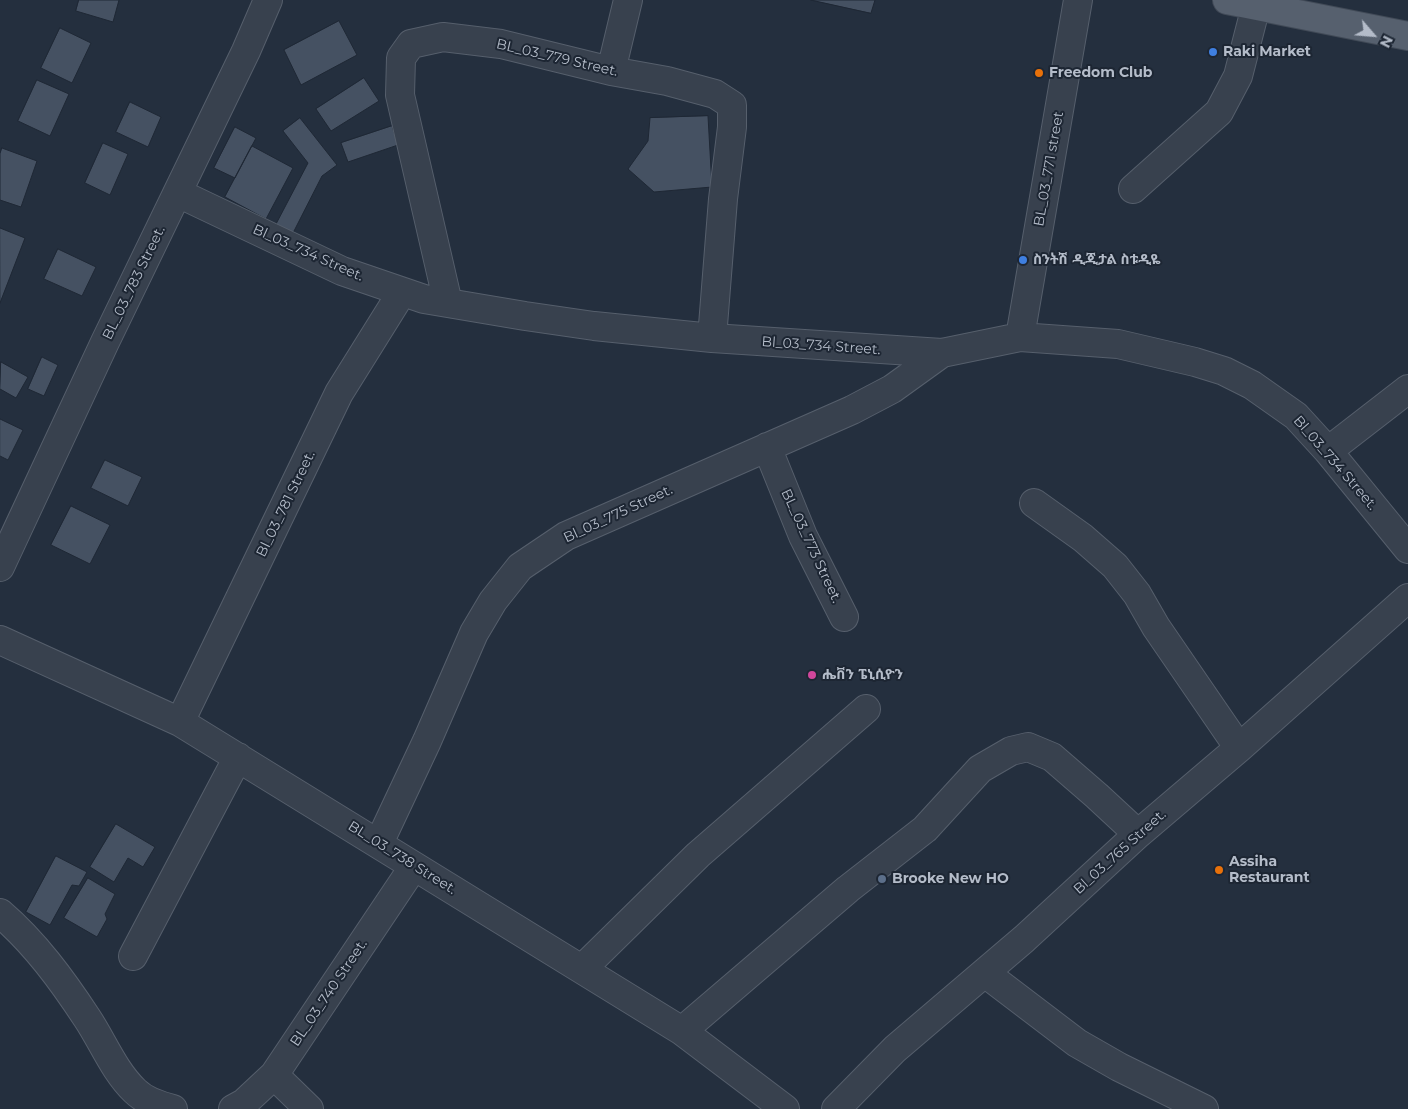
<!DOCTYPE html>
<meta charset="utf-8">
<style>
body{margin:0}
#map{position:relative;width:1408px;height:1109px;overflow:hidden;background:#242f3e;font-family:Montserrat,sans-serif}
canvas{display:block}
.north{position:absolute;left:1348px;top:10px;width:50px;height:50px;-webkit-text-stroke:4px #1d2633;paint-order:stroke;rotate:117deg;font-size:14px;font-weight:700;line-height:20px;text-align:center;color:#b4bcc9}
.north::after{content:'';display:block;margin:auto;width:18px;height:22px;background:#b4bcc9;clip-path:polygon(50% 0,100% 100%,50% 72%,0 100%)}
</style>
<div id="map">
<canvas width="1408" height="1109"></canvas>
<div class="north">N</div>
</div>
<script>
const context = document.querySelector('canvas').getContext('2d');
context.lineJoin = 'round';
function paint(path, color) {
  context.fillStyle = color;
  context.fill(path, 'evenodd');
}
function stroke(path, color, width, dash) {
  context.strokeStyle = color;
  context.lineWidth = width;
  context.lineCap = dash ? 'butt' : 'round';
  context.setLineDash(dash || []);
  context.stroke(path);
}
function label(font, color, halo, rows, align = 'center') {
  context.font = font + ' Montserrat,"Noto Sans Ethiopic",sans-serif';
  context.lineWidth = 4;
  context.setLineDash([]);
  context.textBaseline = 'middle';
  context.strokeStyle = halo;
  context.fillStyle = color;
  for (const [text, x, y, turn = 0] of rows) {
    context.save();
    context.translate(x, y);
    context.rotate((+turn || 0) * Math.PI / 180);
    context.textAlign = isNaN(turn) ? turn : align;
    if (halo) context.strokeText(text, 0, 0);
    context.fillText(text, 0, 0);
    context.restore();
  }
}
const building = new Path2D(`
 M79,0h40l-6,22 -37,-11z
 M811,0h64l-4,13z
 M339,21l18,34 -56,30 -17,-35z
 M60,28l31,15 -19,40 -31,-15z
 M364,78l15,23 -48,30 -15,-22z
 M37,80l32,14 -19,42 -32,-15z
 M130,102l31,15 -13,30 -32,-15z
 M708,116l4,71 -58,5 -26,-23 20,-28 2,-23z
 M300,118l37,47 -15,11 -29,57 -17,-9 32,-61 -25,-32z
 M392,126l6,19 -50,17 -7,-19z
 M235,127l21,11 -21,40 -21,-10z
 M103,143l25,11 -18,41 -25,-12z
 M252,146l41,22 -27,51 -41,-22z
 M2,148l35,13 -16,46 -21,-7v-46z
 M0,228l25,10 -25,65z
 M58,249l38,18 -14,29 -38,-17z
 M42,357l16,8 -14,31 -16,-7z
 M1,362l27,15 -12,21 -16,-9z
 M0,419l23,11 -15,30 -8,-4z
 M105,460l37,17 -14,29 -37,-18z
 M71,506l39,19 -20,39 -39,-19z
 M116,824l39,23 -12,20 -15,-9 -14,24 -24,-15z
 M56,856l31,16 -8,14 -7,-1 -22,40 -24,-13z
 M88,878l27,16 -10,20 2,5 -10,18 -33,-19z`);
paint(building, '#455162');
stroke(building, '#1f2835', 1);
const minor = new Path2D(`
 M611,71l17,-71
 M1133,189l86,-77 19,-36 18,-70
 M178,193l164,78 82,28 101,17 69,10 118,12 230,15 78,-16 98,7 77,18 29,9 28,14 44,31 32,35 80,98
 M448,303l-48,-208 1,-37 10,-14 32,-7 58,7 110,27 56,10 48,13 17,11v22l-9,72 -11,139
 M1020,337l58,-337
 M767,447l36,89 41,81
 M1328,451l80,-62
 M1034,503l49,35 32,28 22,28 19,33 83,121
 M0,567l105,-225 141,-291 22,-51
 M0,640l180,82 502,309 103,78
 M180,722l159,-329 63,-101
 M379,843l48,-102 47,-108 19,-32 27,-34 46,-31 286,-126 40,-21 50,-36
 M0,913c35,30 62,67 87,105 16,24 27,53 48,73 9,9 26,15 38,18
 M133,956l105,-199
 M582,969l116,-114 168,-146
 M985,973l92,70 42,24 85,42
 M682,1031l166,-142 77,-60 55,-60 31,-18 17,-4 24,10 45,39 41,38
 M274,1075l35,34
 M233,1109l11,-6 30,-28 140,-209
 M836,1109l59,-60 129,-110 114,-105 101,-86 169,-150`);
const major = new Path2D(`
 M1227,0l181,36`);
stroke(minor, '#565f6c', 30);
stroke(major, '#414a57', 30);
stroke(minor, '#38414e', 28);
stroke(major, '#56606e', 28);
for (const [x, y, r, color] of [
 [1213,52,5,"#3f7fe0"],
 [1039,73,5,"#e8710a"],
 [1023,260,5,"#3f7fe0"],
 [812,675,5,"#d1479c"],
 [1219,870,5,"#e8710a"],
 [882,879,5,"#5c6f8a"]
]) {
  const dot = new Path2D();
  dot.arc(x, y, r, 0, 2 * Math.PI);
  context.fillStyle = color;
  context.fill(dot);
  stroke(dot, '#1d2633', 2);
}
label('bold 14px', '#b4bcc9', '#1d2633', [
 ["Raki Market",1223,52],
 ["Freedom Club",1049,73],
 ["ስንትሽ ዲጂታል ስቱዲዬ",1033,260],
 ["ሔቨን ፔኒሲዮን",822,675],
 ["Assiha",1229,862],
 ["Restaurant",1229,878],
 ["Brooke New HO",892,879]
], 'left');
label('14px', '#b4bcc9', '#1d2633', [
 ["BL_03_779 Street.",557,58,13],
 ["BL_03_771 street",1049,169,-80],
 ["Bl_03_734 Street.",308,253,24],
 ["BL_03_783 Street.",134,283,-64],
 ["Bl_03_734 Street.",821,346,4],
 ["Bl_03_734 Street.",1335,463,49],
 ["Bl_03_781 Street.",286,504,-64],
 ["Bl_03_775 Street.",618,514,-25],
 ["BL_03_773 Street.",811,546,65],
 ["Bl_03_765 Street.",1120,852,-42],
 ["BL_03_738 Street.",402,858,32],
 ["BL_03_740 Street.",329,993,-56]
]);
</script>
